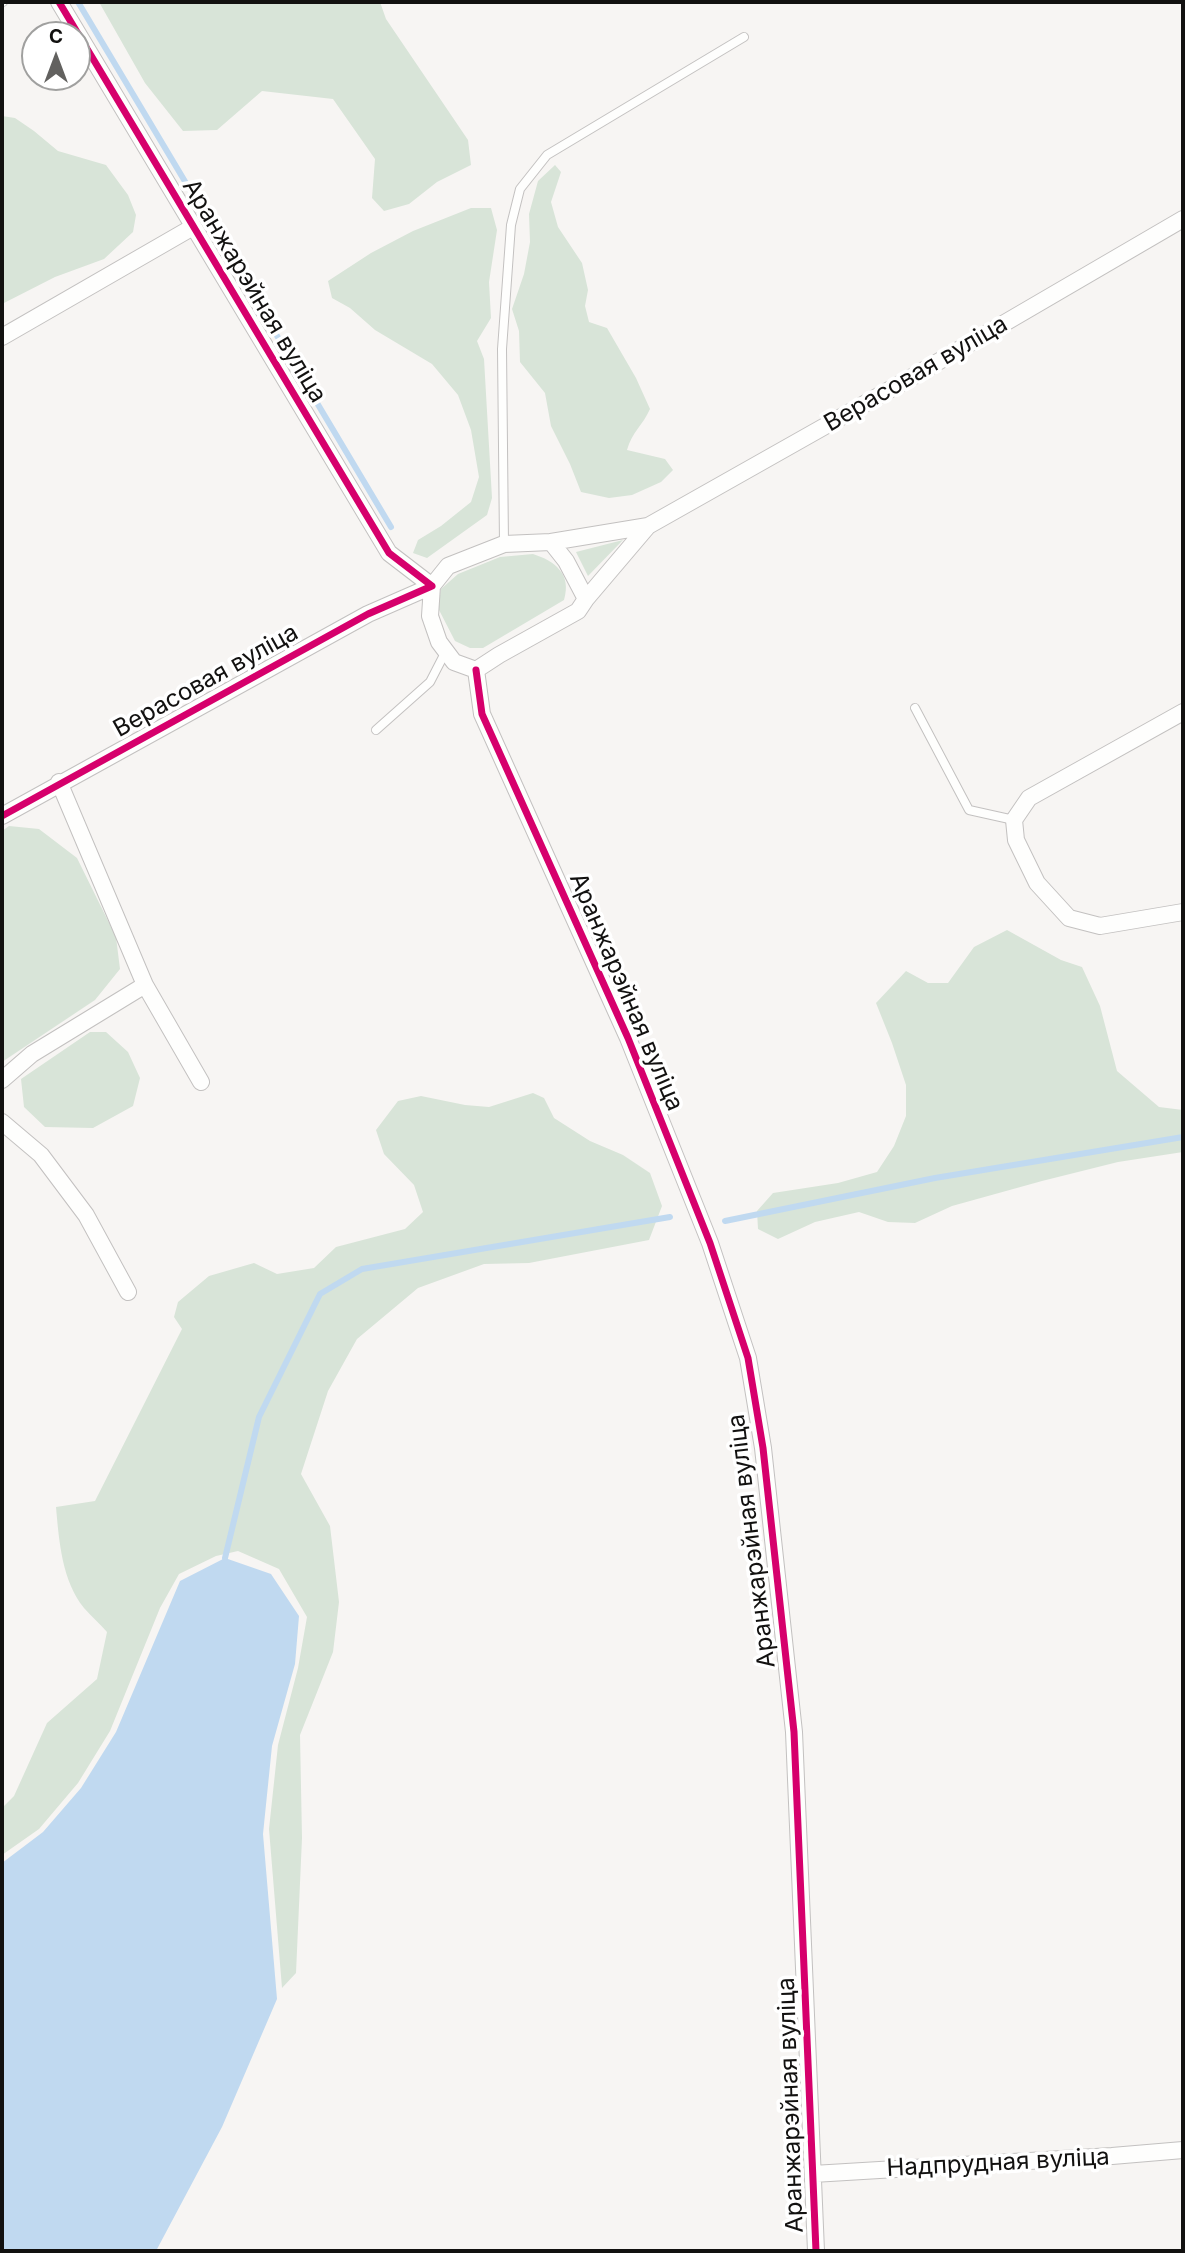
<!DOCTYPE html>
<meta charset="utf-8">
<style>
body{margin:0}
#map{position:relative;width:1185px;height:2253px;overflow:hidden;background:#f7f5f3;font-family:Inter,sans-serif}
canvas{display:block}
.frame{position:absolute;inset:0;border:4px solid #121110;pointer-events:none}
.north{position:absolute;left:21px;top:21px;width:70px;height:70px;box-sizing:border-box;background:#fff;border:2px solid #a0a09f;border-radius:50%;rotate:0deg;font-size:19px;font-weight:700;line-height:28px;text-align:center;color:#121110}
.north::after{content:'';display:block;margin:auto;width:24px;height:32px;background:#62615f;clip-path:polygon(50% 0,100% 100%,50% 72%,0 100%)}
</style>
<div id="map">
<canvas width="1185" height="2253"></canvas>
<div class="frame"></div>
<div class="north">С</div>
</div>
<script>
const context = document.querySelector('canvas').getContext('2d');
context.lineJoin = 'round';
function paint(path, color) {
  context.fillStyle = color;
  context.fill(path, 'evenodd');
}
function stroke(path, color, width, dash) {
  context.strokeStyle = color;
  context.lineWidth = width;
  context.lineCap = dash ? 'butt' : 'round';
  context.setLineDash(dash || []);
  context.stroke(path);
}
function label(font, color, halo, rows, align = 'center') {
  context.font = font + ' Inter,sans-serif';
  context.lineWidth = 7;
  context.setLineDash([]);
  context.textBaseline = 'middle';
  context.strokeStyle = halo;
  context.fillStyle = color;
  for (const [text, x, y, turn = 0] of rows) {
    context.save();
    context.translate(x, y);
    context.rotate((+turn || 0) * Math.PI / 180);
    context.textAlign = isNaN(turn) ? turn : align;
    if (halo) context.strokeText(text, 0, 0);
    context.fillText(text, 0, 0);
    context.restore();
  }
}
paint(new Path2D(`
 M99,2h281l6,17 82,121 3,25 -34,17 -28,22 -25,7 -12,-13 3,-39 -42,-60 -71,-8 -45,39 -34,1 -38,-48z
 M2,116l13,2 19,13 24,20 48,14 22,30 8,20 -3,17 -29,27 -49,18 -53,27z
 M555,165l6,7 -10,30 7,25 24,36 6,27 -3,16 4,16 18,6 29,50 14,31c-7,16 -18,23 -23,41l38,9 8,11 -12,12 -29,13 -23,3 -28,-6 -11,-28 -19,-38 -6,-33 -25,-31 -1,-31 -7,-22 12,-35 6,-32 -1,-28 9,-33z
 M471,208h20l6,22 -8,52 2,36 -14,23 7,18 8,139 -5,17 -60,43 -14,-5 5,-13 23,-14 30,-24 8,-25 -8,-47 -13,-35 -26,-31 -57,-34 -25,-22 -18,-10 -4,-17 43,-28 42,-22z
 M623,540l-35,36 -12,-24z
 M533,554c22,7 39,20 31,46l-81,48h-13l-15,-7 -17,-33 3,-19 17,-15 42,-17z
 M9,826l30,3 38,29 39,79 4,32 -25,31 -93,62v-231z
 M1007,930l54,30 21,7 18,39 17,65 42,36 24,3v42l-65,10 -76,19 -90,25 -37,17 -27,-1 -29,-10 -44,10 -37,17 -20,-10 -1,-18 16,-18 65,-10 39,-11 17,-26 12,-30v-31l-14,-42 -16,-40 30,-32 22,12h20l26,-36z
 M90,1032h16l22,20 12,26 -7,28 -40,22 -48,-1 -21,-20 -3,-28z
 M533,1093l11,5 10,20 36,23 33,14 27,18 12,33 -13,34 -120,23 -45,1 -66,24 -61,51 -29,52 -27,83 29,52 9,76 -6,50 -33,83 2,103 -6,135 -14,15 -13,-159 9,-84 20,-77 9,-51 -28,-48 -41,-18 -22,5 -37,18 -19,34 -50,123 -32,52 -39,46 -37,26v-47l12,-12 33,-73 50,-44 10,-47c-7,-8 -16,-16 -23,-24 -22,-27 -25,-67 -28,-101l39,-6 87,-172 -8,-12 4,-15 31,-26 45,-13 23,11 37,-6 22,-21 69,-18 18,-17 -9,-27 -30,-31 -8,-24 22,-29 23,-5 44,9 24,2z`), '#d8e4d8');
paint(new Path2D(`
 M225,1558l46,16 28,42 -4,48 -23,82 -9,88 14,165 -55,128 -66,124h-154v-388l41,-31 38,-44 35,-56 64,-151z`), '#c0d9f0');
stroke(new Path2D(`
 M78,2l313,525
 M725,1221l210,-43 248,-41
 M225,1558l34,-141 61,-123 42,-25 308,-52`), '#c0d9f0', 6);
const lane = new Path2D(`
 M2,2h1
 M504,544l-2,-195 9,-124 9,-36 27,-34 197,-118
 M915,708l54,102 45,10
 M376,730l54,-48 16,-31`);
const street = new Path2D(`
 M2,337l191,-110
 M551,542l97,-16 264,-149 271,-158
 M551,542l15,19 20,38 -8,12 -79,44 -23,15 -22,-8 -15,-20 -9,-26 2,-30 16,-20 56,-22z
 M586,599l62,-73
 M476,670l6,44 146,324 82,205 38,115 15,90 31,284 22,519
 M1183,712l-154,86 -15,22 2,20 21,43 32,35 31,8 83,-14
 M59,782l86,203 56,97
 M2,816l366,-202 64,-28 -43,-33 -330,-551
 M2,1080l30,-26 113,-69
 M2,1122l39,33 45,60 42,77
 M813,2174l299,-18 71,-6`);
stroke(lane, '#c3c1c0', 10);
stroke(street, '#c3c1c0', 18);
stroke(lane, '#fefefd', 8);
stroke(street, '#fefefd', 16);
stroke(new Path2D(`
 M476,670l6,44 146,324 82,205 38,115 15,90 31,284 22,519
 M2,816l366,-202 64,-28 -43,-33 -330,-551`), '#d6006c', 7);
label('24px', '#121110', '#fff', [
 ["Аранжарэйная вуліца",254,291,59],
 ["Верасовая вуліца",916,374,-30],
 ["Верасовая вуліца",206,681,-29],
 ["Аранжарэйная вуліца",626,992,67],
 ["Аранжарэйная вуліца",752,1541,-97],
 ["Аранжарэйная вуліца",791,2105,-92],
 ["Надпрудная вуліца",998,2163,-3]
]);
</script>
